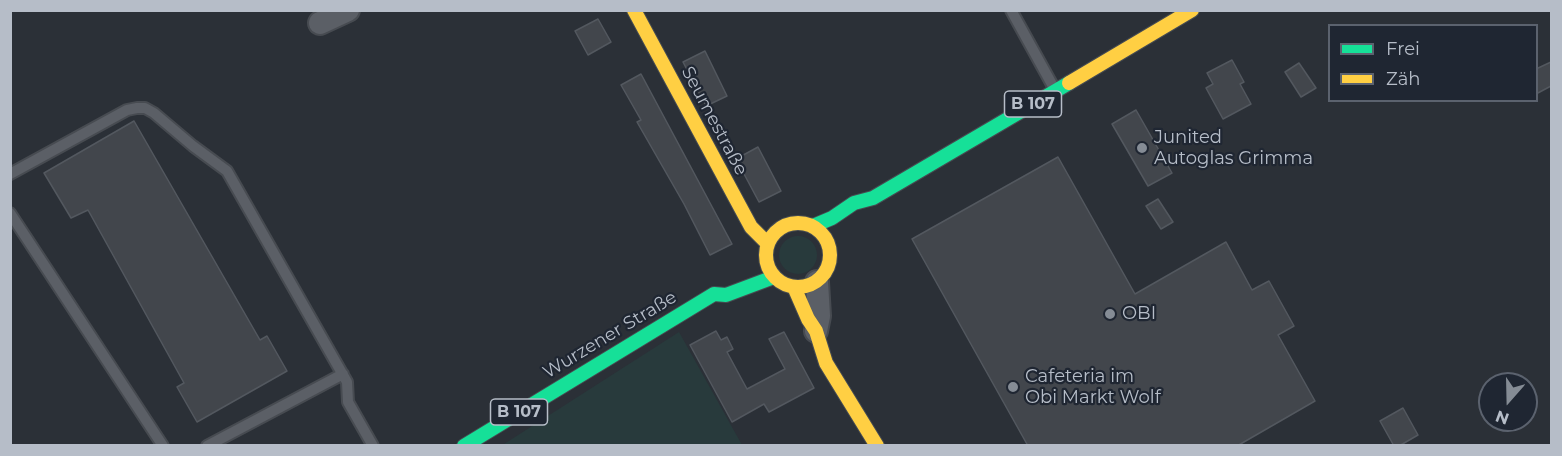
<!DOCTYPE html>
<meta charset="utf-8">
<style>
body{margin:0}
#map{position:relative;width:1562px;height:456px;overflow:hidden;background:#2b3037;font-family:Montserrat,sans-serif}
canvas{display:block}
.frame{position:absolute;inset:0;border:12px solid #b6bdc8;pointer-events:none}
.legend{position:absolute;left:1328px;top:24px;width:210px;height:78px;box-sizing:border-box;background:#1f2632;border:2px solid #5b626e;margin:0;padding:8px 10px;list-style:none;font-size:18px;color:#b6bdc8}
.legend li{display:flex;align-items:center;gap:12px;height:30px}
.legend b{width:30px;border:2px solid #5b626e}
.north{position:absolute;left:1478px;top:372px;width:60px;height:60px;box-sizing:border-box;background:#1f2632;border:2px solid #5b626e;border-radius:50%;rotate:200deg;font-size:16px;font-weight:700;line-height:24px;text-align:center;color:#b6bdc8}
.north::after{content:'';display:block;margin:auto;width:21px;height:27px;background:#858c95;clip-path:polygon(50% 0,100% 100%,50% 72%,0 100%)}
</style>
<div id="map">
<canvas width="1562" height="456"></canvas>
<div class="frame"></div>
<ul class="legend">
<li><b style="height:8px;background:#16e098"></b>Frei</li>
<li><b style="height:8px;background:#ffcf43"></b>Zäh</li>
</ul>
<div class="north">N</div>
</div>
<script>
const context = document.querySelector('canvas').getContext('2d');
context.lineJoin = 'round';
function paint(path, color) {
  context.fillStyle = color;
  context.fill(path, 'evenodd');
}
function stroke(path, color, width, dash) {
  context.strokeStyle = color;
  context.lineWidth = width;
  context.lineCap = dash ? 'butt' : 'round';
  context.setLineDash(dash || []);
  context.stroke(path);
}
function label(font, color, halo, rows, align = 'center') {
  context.font = font + ' Montserrat,sans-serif';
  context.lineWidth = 4.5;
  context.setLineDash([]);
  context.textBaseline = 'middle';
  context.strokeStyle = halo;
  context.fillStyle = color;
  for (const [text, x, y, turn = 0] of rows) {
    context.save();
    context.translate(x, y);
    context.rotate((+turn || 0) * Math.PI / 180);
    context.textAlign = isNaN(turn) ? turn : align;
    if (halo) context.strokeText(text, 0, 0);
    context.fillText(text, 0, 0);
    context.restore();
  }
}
paint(new Path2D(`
 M779 255a19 19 0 1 1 38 0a19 19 0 1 1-38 0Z
 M679,332l63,113 -241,1z`), '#283a3c');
const building = new Path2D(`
 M598,19l13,23 -23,13 -13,-24z
 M705,51l22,45 -21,10 -23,-44z
 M1232,60l12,22 -4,2 11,20 -28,15 -17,-31 7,-4 -6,-11z
 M1551,62v24l-15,8v-25z
 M1299,63l17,25 -15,9 -16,-25z
 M641,74l91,170 -22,11 -26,-51 -47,-82 4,-2 -20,-35z
 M1136,110l36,63 -24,13 -36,-62z
 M134,121l126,219 7,-4 20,35 -90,51 -20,-35 7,-4 -96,-173 -17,8 -27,-45z
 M758,147l23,44 -22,11 -23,-43z
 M1058,157l77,137 91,-52 26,48 17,-9 25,45 -16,9 37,66 -78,45h-209l-116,-207z
 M1158,199l15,23 -12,7 -15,-23z
 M716,331l5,9 6,-3 6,12 -6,3 20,37 38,-20 -16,-30 15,-7 30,56 -45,24 -5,-8 -32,18 -42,-77z
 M1403,408l15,27 -19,11h-5l-14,-25z`);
paint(building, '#42464c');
stroke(building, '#53585f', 1.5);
const lane = new Path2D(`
 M1011,10l43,78
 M10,174l117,-64 10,-2h8l9,5 39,33 34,25 120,211 1,20 25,44
 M10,213l153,233
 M207,446l136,-72`);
const street = new Path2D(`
 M320,23l28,-13
 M816,331l3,-15 -2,-34`);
const fast = new Path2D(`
 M813,226l19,-8 22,-15 19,-5 196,-115
 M464,446l250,-152 12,1 48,-18`);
const slow = new Path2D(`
 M634,10l117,217 17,17
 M1069,83l123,-73
 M766 255a32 32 0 1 1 64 0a32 32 0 1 1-64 0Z
 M794,287l14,32 8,12 10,32 51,83`);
stroke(lane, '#474b51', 14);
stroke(street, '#474b51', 26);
stroke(fast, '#464b51', 16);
stroke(slow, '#464b51', 16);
stroke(lane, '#5b5f66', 10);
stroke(street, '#5b5f66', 22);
stroke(fast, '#16e098', 14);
stroke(slow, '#ffcf43', 14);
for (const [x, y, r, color] of [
 [1142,148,6,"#858c95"],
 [1110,314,6,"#858c95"],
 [1013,387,6,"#858c95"]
]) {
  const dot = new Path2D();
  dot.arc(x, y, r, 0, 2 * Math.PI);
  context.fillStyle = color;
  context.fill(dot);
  stroke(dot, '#1f2632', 2);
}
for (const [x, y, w] of [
 [1033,104,57],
 [519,412,57]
]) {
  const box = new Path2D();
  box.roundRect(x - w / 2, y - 13, w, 26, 4.5);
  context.fillStyle = '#1f2632';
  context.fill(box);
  stroke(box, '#b6bdc8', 1.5);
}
label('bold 16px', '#b6bdc8', null, [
 ["B 107",1033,104],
 ["B 107",519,412]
]);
label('18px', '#b6bdc8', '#1f2632', [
 ["Seumestraße",714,121,62],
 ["Wurzener Straße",610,335,-31]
]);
label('18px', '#b6bdc8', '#1f2632', [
 ["Junited",1154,138],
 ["Autoglas Grimma",1154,159],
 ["OBI",1122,314],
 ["Cafeteria im",1025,377],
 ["Obi Markt Wolf",1025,398]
], 'left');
</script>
